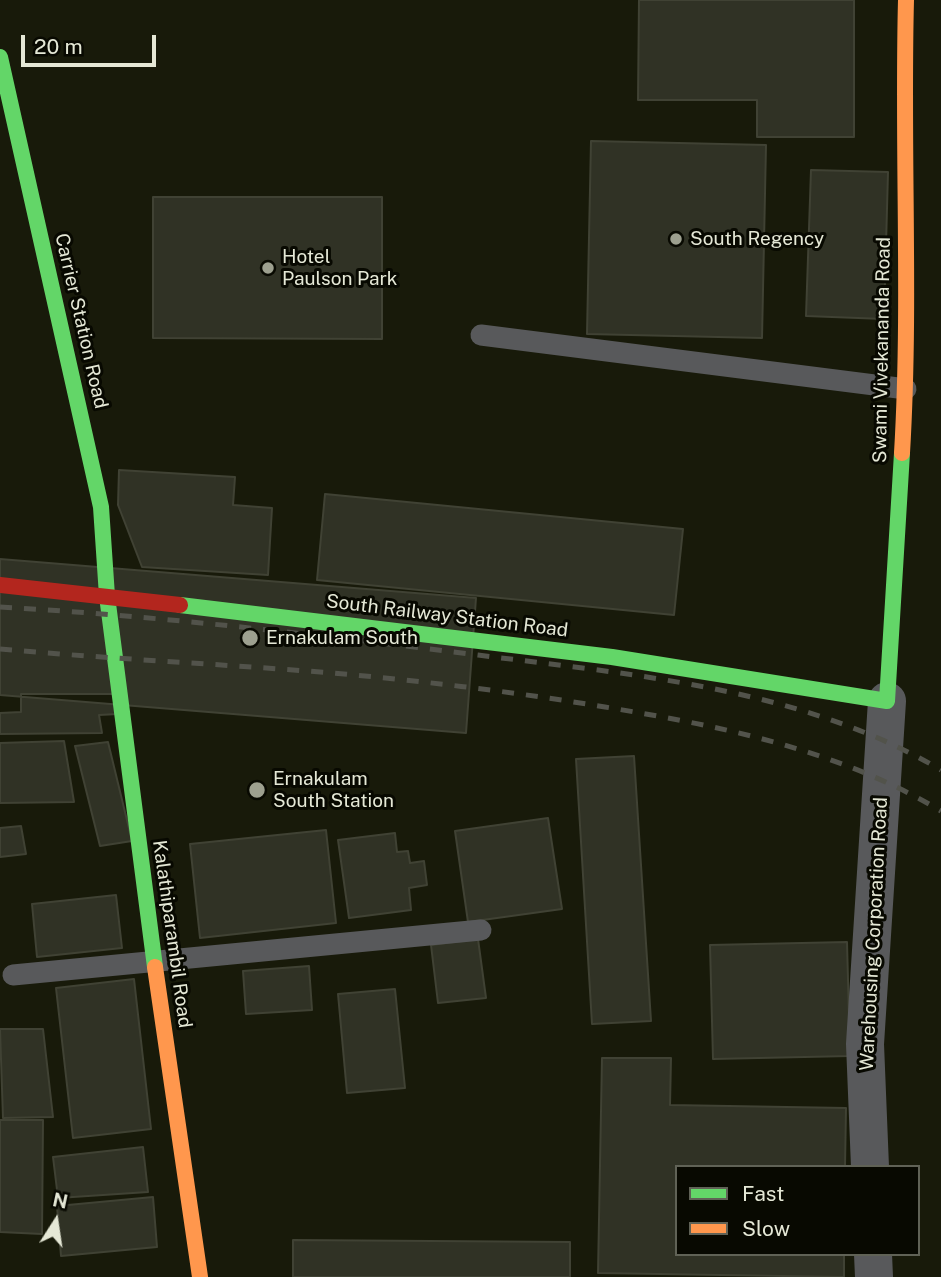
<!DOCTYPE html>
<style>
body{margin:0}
#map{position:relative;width:941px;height:1277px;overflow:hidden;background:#181a0a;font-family:"Public Sans",sans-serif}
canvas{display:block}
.legend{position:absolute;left:675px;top:1165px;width:245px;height:91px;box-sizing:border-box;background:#080901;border:2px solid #606256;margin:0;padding:9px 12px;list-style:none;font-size:21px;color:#e5e8d6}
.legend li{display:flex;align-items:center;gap:14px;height:35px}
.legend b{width:35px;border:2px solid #606256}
.north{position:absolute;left:21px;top:1186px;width:70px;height:70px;-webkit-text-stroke:5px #080901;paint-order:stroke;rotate:12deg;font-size:19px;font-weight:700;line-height:28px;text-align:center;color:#e5e8d6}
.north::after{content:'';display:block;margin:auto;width:24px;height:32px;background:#e5e8d6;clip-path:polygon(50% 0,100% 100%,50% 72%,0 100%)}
.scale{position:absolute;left:21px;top:35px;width:135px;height:32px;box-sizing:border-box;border:4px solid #e5e8d6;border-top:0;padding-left:9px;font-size:21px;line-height:24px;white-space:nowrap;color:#e5e8d6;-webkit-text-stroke:5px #080901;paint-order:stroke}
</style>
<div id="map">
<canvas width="941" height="1277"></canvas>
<ul class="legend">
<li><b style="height:9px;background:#63d668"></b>Fast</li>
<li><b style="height:9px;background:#ff974d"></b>Slow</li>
</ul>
<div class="north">N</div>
<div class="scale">20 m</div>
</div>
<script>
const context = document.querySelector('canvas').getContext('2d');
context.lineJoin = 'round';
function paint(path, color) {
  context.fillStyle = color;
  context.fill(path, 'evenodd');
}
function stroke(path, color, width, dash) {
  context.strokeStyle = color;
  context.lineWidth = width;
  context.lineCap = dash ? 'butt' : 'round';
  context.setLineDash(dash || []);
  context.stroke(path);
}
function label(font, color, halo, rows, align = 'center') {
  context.font = font + ' "Public Sans",sans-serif';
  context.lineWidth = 6;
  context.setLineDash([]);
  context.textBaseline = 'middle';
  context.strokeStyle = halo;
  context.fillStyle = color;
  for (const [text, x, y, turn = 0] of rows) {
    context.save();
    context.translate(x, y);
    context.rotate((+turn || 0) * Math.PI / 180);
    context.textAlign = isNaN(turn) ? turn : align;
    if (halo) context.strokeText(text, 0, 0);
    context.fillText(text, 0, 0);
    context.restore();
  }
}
const building = new Path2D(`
 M639,0h215v137h-97v-37h-119z
 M591,141l175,4 -4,193 -175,-4z
 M811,170l77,2 -4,147 -78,-3z
 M153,197h229v142l-229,-1z
 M119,470l116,7 -2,28 39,3 -4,67 -126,-8 -24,-62z
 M325,494l358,35 -9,86 -357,-35z
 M0,559l476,39 -10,135 -466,-38z
 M21,694h95l2,20 -19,1 3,18 -102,1v-21l21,-1z
 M64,741l10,61 -74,1v-60z
 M108,742l24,99 -32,5 -25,-100z
 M634,756l17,265 -59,3 -16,-265z
 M548,818l14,91 -94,13 -13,-91z
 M21,826l5,28 -26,3v-29z
 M326,830l10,93 -136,15 -10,-94z
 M395,833l2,19 11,-1 2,12 14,-2 3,24 -18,3 2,22 -62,8 -11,-78z
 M116,895l6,53 -85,9 -5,-53z
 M478,939l8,59 -48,5 -7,-58z
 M847,942l3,114 -137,3 -3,-114z
 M309,966l3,44 -66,4 -3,-43z
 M134,979l17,150 -78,9 -17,-150z
 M395,989l10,99 -58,5 -9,-99z
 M0,1029h43l10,88 -50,1z
 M602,1058h69l-1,47 176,3 -1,59h-168v87h167v23l-246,-4z
 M0,1120h43l-1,114 -42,-2z
 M143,1147l5,45 -90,6 -5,-41z
 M153,1197l4,50 -96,9 -4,-50z
 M293,1240l277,2v35h-277z`);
paint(building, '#303225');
stroke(building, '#404234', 2);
stroke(new Path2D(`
 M481,335l425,54
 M13,975l468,-45`), '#58595b', 21);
stroke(new Path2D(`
 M870,1167l-5,-123 22,-343
 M873,1254l1,23`), '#58595b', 38);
stroke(new Path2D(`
 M0,57l101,450 6,89 48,371
 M180,605l432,52 275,44 15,-248`), '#63d668', 16);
stroke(new Path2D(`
 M902,453c9,-151 0,-302 4,-453
 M155,967l45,310`), '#ff974d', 16);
stroke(new Path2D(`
 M0,585l180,20`), '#b3261e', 16);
stroke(new Path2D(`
 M0,607c160,9 319,28 478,48 157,20 324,33 463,115
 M0,649c111,10 221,15 332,24 91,8 183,19 273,34 116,19 234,43 336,104`), '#52534b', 5, [12, 12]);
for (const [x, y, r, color] of [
 [676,239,7,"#9da08f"],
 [268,268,7,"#9da08f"],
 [250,638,9,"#9da08f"],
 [257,790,9,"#9da08f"]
]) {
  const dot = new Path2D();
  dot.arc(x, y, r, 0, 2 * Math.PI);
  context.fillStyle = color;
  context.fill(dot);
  stroke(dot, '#080901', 2.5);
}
label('19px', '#e5e8d6', '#080901', [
 ["South Regency",690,239],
 ["Hotel",282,257],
 ["Paulson Park",282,279],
 ["Ernakulam South",266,638],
 ["Ernakulam",273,779],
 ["South Station",273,801]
], 'left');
label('19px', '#e5e8d6', '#080901', [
 ["Carrier Station Road",81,321,77],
 ["Swami Vivekananda Road",882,350,-89],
 ["South Railway Station Road",447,616,7],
 ["Kalathiparambil Road",172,934,82],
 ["Warehousing Corporation Road",874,934,-87]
]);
</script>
